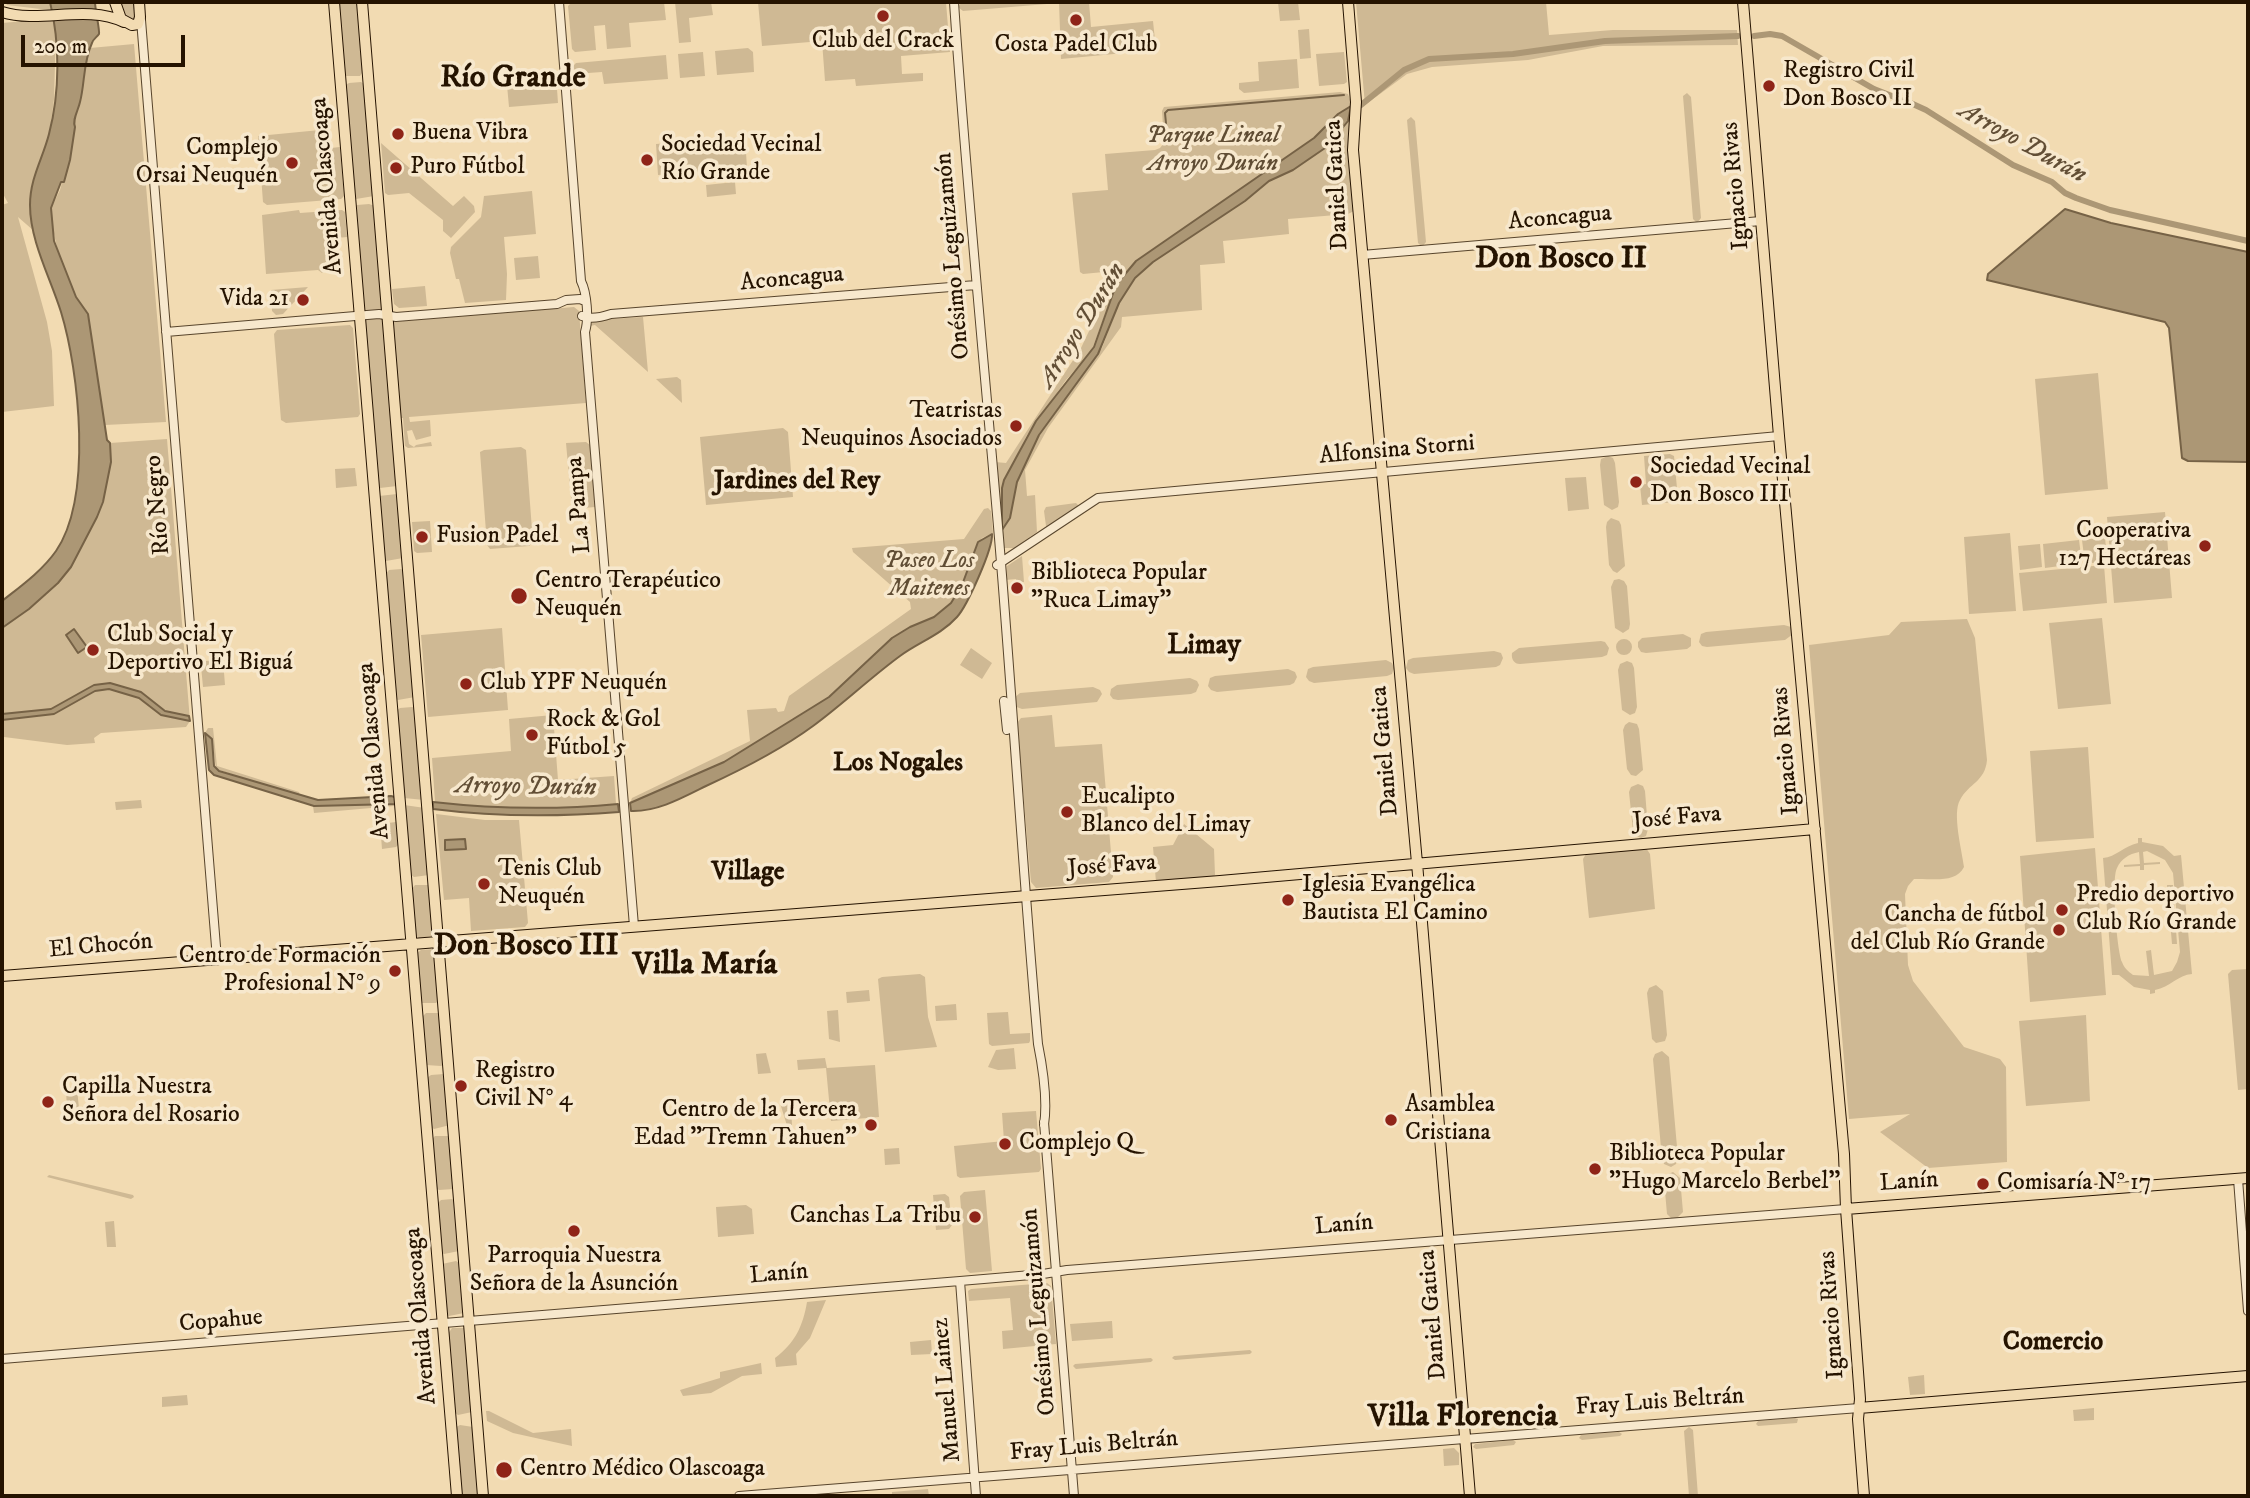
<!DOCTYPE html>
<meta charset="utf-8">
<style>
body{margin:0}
#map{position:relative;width:2250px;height:1498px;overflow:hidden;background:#f2dbb2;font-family:"IM FELL DW Pica",serif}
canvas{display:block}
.frame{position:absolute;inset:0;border:4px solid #251300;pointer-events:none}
.scale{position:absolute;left:21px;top:35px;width:164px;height:32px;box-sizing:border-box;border:4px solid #251300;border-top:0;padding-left:9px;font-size:21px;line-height:24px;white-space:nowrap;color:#251300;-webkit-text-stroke:5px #f7e8cd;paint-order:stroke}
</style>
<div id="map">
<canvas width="2250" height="1498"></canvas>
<div class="frame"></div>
<div class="scale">200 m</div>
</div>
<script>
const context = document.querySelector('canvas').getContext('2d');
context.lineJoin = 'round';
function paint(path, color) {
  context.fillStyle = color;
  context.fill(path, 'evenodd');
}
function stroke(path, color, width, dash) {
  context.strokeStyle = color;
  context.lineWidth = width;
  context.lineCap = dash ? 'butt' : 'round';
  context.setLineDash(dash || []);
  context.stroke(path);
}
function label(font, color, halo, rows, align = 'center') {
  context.font = font + ' "IM FELL DW Pica",serif';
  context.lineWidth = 7;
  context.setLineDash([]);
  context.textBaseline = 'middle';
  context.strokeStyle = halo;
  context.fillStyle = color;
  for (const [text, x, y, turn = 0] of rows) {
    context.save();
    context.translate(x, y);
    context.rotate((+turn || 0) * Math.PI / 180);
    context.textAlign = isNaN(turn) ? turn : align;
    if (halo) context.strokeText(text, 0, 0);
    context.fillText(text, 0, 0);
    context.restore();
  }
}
paint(new Path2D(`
 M5,2h45l6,28 -2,69 -4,32 -20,76 4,24 -16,-14 29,105 5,29 2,55 -52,6v-207l6,-2 -6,-11v-116l2,-4 -2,-1v-48l47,-4 4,-4 -4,-5 -42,-5z
 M118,2h19l1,16 -4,4 -8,-3z
 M336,2h23l5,68 -4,6h-16z
 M583,2h81l2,18 -37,3 2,24 -24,2 -2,-24 -11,1 2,24 -21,2 -3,-3 -4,-43 3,-3z
 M675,2h36l2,13 -24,3 2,24 -12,1z
 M758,2h188l4,50 -49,4 1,18 21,-1v8l-67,5 -1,-7 -30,2 -3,-40 -60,5z
 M962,2h89l-4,2 -84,7 -5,-4z
 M1059,2h30l2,25 62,-6 3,29 -95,9z
 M1278,2h20l2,18 -20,1z
 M1356,2h190l3,33 64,-5h124l1,15 -135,1 -75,14 -96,7 -25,7 -42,31z
 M1309,29l2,29 -11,1 -2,-29z
 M134,44l32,378 -61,3 -14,-78 -3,-33 -12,-17 -17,-40 -8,-37v-12l9,-18 11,-40 3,-23 -1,-6 8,-20 3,-32 6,-21z
 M748,48l5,4 1,20 -37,3 -2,-24z
 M703,52l2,24 -25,2 -2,-24z
 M1344,52l3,30 -3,2 -25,2 -3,-32z
 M666,55l2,24 -64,5 -2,-12 -28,2 -1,-8 3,-3z
 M1297,59l2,29 -55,5 -5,-4v-6l20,-2 -1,-19z
 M552,70l4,5 2,28 -49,4 -3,-33z
 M361,82l4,3 9,111 -18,3 -12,-113 5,-3z
 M1340,92l8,2 4,11 -14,9 -24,24 -178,123 -20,24 -25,67 -25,28 -39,55 -24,48 -2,40 -6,-61 11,1 75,-115 35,-74 -2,-3 -31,3 -3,-2 -8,-79 36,-3 -3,-36 50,-4 5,-2 4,-5 -2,-32 2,-4z
 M1687,93l4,4 10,121 -4,5 -4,-4 -10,-123z
 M1351,115l3,96 -6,3 -60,5 1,15 -66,7 2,22 -25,2 2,45 -80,7 -1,10 -73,101 -23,42 2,26 8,-1 2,37 -23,16h-10l-3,-16 9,-14 5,-30 20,-46 67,-94 17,-45 16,-25 18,-16 92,-61 24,-20 24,-11 35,-24z
 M1411,117l4,4 11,121 -4,5 -4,-4 -11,-123z
 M320,130l2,19 18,-2 4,49 -3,3 -74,6 -4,-3 -5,-66z
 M745,137l2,31 -89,7 -2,-31z
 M381,143l72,63 11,-10 10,10 1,6 -24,26 -8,-7v-11l-34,-27 -21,2 -3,-2z
 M735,182l1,12 -29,3 -1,-12z
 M532,191l4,43 -32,3 3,37 -1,26 -41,3 -6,-24h-3l-6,-26 1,-6 30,-30 3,-21z
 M369,204l6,2 8,104 -20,2 -9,-104 3,-3z
 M299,210l1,3 42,-3 3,2 2,25 -20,2 3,26 -8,8 -4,-3 -52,4 -4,-59z
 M538,256l2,22 -24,2 -2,-22z
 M425,286l2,20 -28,2 -5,-4 -2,-15z
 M308,287l-25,27 -7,1 -4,-4 -1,-21z
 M574,307l5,4 7,92 -177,14 1,5 20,-2 1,16 -15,4 -4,-10 -5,1 2,13 5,3 2,-2 15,-3 1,4 -24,2 -3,-2 -2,-28h-5l-6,-96z
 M380,317l3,1 14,168 -17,2 -2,-1 -13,-168z
 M643,317l5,55 -53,-47 -5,1 4,-6z
 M350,325l3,3 7,86 -2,3 -72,6 -5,-3 -7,-86 3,-4z
 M2098,373l10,116 -63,6 -10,-116z
 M677,377l4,3 1,23 -26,-24z
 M783,428l5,4 5,65 -87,8 -6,-68z
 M167,439l23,282 -4,6 -85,6 -7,5 1,5 -28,2 -63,-8 -2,-109 27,-19 29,-26 13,-16 30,-59 10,-46 -1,-19z
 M586,442l4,3 5,62 -23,2 -6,-66z
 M521,447l5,3 7,93 -4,3 -39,3 -3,-4 -7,-93 4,-2z
 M1670,454l4,2 4,43 -3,3 -33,3 -2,-20 6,-1 -2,-28z
 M1608,456l5,2 2,5 4,39 -1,5 -6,3 -8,-5 -4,-40 1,-6z
 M355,468l2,18 -21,2 -1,-19z
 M1586,477l3,32 -21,2 -3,-33z
 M397,494l6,64 -17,3 -2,-1 -5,-64z
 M1076,503l3,3 -32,21 -1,-1 -2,-15 2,-4z
 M988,508l3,3 2,22 -11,5 -6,8 -14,39 -11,18 -17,14 -24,10 -17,11 -64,59 -105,65 -94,41 2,-5 118,-57 -3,-31 29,-2 2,4 6,-1 5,-15 122,-87 -1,-7 -57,-50 -1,-4 112,-9 20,-30z
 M2165,512l7,86 -58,5 -7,-86z
 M1611,518l8,3 2,4 4,41 -8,7 -4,-2 -4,-6 -3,-38 1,-5z
 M430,521l2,31 -15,1 -3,-2 -2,-29z
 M2010,533l6,78 -47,3 -5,-77z
 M2105,537l2,24 -22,3 -3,-24z
 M2079,540l3,23 -37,5 -2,-24z
 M2040,544l2,23 -22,3 -2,-24z
 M1022,556l2,26 -7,1 -1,-4 -10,1 1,-14z
 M2104,565l3,38 -84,8 -4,-38z
 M401,569l3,2 11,126 -17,3 -2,-1 -11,-124 4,-5z
 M1619,579l5,2 3,5 3,38 -1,5 -6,4 -8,-5 -4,-41 3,-7z
 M2102,618l9,86 -53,5 -9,-86z
 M1967,619l8,19 12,122c-2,22 -18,23 -27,40 -8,13 2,51 4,67 -8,17 -33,11 -50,12l-6,7 -3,8 3,71 5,16 51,66 36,12 6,8 1,95 -79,6 -48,-36 30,-18 -61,5 -40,-474 80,-10 12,-13z
 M1784,625l7,2 2,7 -8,6 -78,7 -5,-1 -3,-4 2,-8 5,-2z
 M502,628l6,82 -80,7 -7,-82z
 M1683,634l8,4v8l-4,3 -41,4 -5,-1 -3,-5v-5l4,-4z
 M1616 647a8 8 0 1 1 16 0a8 8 0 1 1-16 0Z
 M1601,641l4,1 4,6 -2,7 -5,2 -82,7c-6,0 -9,-5 -8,-11l7,-5z
 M971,648l21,15 -10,16 -22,-14z
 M1494,651l7,2 2,5 -3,7 -4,2 -82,7 -5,-2 -3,-4 2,-8 5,-2z
 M223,660l2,25 -22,2 -2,-21 4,-5z
 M1386,660l6,3 2,5 -2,6 -5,2 -73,7 -5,-2 -3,-4 2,-8 5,-2z
 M1627,661l5,2 2,5 3,39 -2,6 -5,2 -8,-5 -4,-40 2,-6z
 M1288,669l7,3 2,5 -3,6 -4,2 -73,7 -6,-2 -3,-4 2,-8 5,-2z
 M1190,678l7,3 2,4 -3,7 -5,2 -73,6 -5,-1 -3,-4 1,-6 6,-4z
 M1093,687l7,3 2,4 -5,8 -75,7 -8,-3v-8l6,-5z
 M412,707l3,1 9,92 -20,-2 -8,-87 4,-3z
 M553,715l5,65 56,-4 2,28c-61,6 -120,6 -181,-2l-3,-44 79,-7 -2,-32z
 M1052,715l3,32 47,-3 11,133 -4,5 -73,6 -5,-6 -14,-159 4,-5z
 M1629,722l8,2 2,5 4,41 -7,6 -5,-1 -4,-6 -4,-39 2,-5z
 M208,728h5l4,38 82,26 1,4 -84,-27 -4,-30 -7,-6z
 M2088,747l6,91 -58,4 -6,-91z
 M1638,784l5,2 2,5 3,38 -2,7 -5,2 -7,-3 -1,-4 -4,-39 2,-5z
 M141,800l1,8 -26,2 -1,-8z
 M380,803l14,1v2l-80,7 -1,-7z
 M404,805l21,3 4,67 -15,2 -3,-2z
 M436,814l49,6h34l9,103 -3,4 -54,4 -2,-33 -25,2z
 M396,822l2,23 -2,2 -14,2 -2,-25z
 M1184,824l30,25 1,26 -5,3 -54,4 -3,-35 20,-2z
 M2138,838h4v4l21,4 11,10 7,-1 11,119c-14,1 -22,13 -37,16v3l-5,1v-4l-16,-3 -15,-12h-7l-9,-117c13,-1 21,-12 35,-15zM2147,851l18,9 8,13 7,79 -3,10 -5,9 -18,4 -3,-25 -5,1 3,25 -16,-1c-5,-4 -9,-7 -11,-13 -5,-12 -11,-83 -5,-94 4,-9 12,-14 22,-16l1,12 -16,1v2l16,-1v4h4v-5l16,-1v-2l-16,1 -1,-11z
 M1646,848l4,6 5,55 -66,9 -6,-59 3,-5z
 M2095,848l11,147 -76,7 -10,-146z
 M415,885h14l4,51 -14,2 -4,-3 -3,-46z
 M2167,885h6l4,59h-5z
 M434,949l5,51 -3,3h-14l-5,-50 4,-3z
 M2248,969v120l-10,1 -10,-116 4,-4z
 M920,974l5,3 3,40 9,30 -52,5 -7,-73 4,-2z
 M1656,985l7,6 4,44 -2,6 -9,2 -4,-4 -5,-46 2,-5z
 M869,990l1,11 -23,2 -1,-11z
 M956,1004l1,16 -21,1 -1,-15z
 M838,1010l2,32 -11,-3 -2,-28z
 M1008,1012l2,22 20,-1v8l-1,2 -37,3 -3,-2 -2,-31z
 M426,1013h13l6,51 -4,2 -15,-1 -4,-48z
 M2086,1015l4,86 -64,5 -7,-85z
 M1014,1048l2,21 -18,1 -10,-3 8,-17z
 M1662,1051l7,6 9,101 -2,6 -5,3 -7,-3 -2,-5 -9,-100 2,-5z
 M766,1053l5,20 -13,1 -2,-20z
 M825,1058l2,10 48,-3 4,52 -48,4 -5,-53 -28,2 -1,-10z
 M444,1074l6,51 -16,4 -3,-2 -4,-49 4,-3z
 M77,1088l2,21 -12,1 -1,-21z
 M788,1102l3,3 2,40 -13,-42z
 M1036,1111l5,58 -2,3 -79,6 -3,-2 -3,-30 50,-5 -2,-28z
 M435,1136h14l5,50 -1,3 -14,1 -3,-2 -4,-49z
 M899,1148l1,16 -15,1 -1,-16z
 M1673,1172l7,6 3,34 -7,7 -5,-1 -4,-4 -3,-34 2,-5z
 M49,1175l84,20 1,2 -3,2 -84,-22z
 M985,1190l7,81 -22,2 -4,-4 -6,-73 4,-4z
 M945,1194l4,3 3,28 -3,4 -13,1 -3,-35z
 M452,1199l4,3 3,49 -15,3 -3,-1 -4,-49 4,-4z
 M746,1205l6,4 2,25 -36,3 -2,-30z
 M114,1221l2,26h-9l-2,-25z
 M456,1261l5,3 3,49 -15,3 -3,-1 -4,-51z
 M1047,1283l4,3 5,58 -53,5 -1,-18 11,-1 -3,-32 -41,3 -1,-10 3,-2z
 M826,1300l-16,38 -14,16 1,11 -21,2 -1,-9c20,-15 28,-32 32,-56z
 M1112,1321l1,17 -41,3 -2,-17z
 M452,1328h13l7,84 -14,3 -4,-3 -6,-78z
 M931,1340l1,14 -21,1 -1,-13z
 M1250,1350l2,2 -2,2 -75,6 -3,-2 2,-2z
 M1151,1358l2,2 -2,2 -75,7 -3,-3 2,-2z
 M761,1363l1,11 -20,2 -31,17 -28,3 -3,-6 40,-12v-6z
 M1924,1375l1,19 -15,1 -2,-18z
 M187,1395l1,10 -26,2v-10z
 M2094,1408v12l-20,1 -1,-11z
 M486,1411h3l44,22 38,-4 1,17 -59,-13 -26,-12z
 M1795,1418l3,1 -1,4 -39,3 -2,-2 2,-3z
 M460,1425l13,2 6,69h-19l-4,-69z
 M1689,1427l4,3 5,66h-9l-5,-65z
 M1619,1432l3,2 -2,2 -38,4 -3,-2 2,-3z
 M1513,1440l3,2 -2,3 -38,4 -3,-2 2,-3z
 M1454,1448l5,5v12l-15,1 -1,-17z
 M928,1489l1,7h-41h4v-4z`), '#cfb994');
const water = new Path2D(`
 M50,2h45c0,7 5,29 4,32 -2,3 -6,5 -7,9 -9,19 -7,40 -12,59 -2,9 -8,18 -5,25l-5,33 -6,22h-3l-10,26 3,33 22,56 12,17 19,126 3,3 1,19 -8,40 -6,15 -26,50 -13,16 -29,26 -27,19v-27c19,-15 40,-30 54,-50 37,-54 23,-180 5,-239 -11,-35 -31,-71 -31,-107 0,-27 13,-47 19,-71 11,-42 11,-91 1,-132z
 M1351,106l-3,15 -20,25 -35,24 -24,11 -24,20 -92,61 -18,16 -16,25 -21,51 -59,81 -22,47 -7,36 -8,12v-42l2,-8 32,-59 58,-74 22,-62 20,-24 178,-123 24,-24z
 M2065,209l46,14 137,29v210l-60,-1 -6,-3 -13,-130 -4,-6 -178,-42 1,-6z
 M992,534c1,15 -25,72 -35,83 -16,18 -38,25 -57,39 -30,22 -57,48 -87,70 -34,25 -70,43 -107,60 -24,12 -49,26 -75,25l-1,-8 94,-41 105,-65 63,-59 18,-11 24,-10 17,-14 11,-18 16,-43z
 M74,629l13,18 -9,6 -12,-18z
 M110,683l31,9 24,19 24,5 1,5 -29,-6 -22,-17 -30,-9 -14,2 -41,23 -52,6v-6l49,-5 43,-24z
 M205,733l7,6 2,27 5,5 99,29 73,-4 4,1 1,7 -82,2 -100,-31 -5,-5z
 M433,802c62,7 122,8 185,2l1,8c-63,5 -123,5 -186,-3z
 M465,839l1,10 -21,1v-10z`);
paint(water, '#ac9775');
stroke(water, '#766246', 2);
stroke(new Path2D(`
 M1168,144l-3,-31 3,-3 176,-15`), '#766246', 2);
stroke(new Path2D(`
 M1754,36l16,-2 12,2 92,53 23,9
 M1904,100l22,10 87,55 39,17 13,11 11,5 34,12 138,31
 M1361,105l43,-35 25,-11 84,-5 92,-13 133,-5`), '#ac9775', 6);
const minor = new Path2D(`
 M559,2l22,279c6,12 8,38 4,51l49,594
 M954,2c12,179 30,358 45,536 14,169 24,337 39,506 5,25 10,55 6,81
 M141,20l76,939
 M1362,255l399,-34
 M582,316c9,4 20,1 29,-2l365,-29
 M166,332l213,-18 17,3 161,-13 9,-4 14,-1 5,2
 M997,565l101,-67 681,-62
 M1004,701l3,29
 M1044,1122l30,374
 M2238,1179l10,132
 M960,1281l16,215
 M2,1359l958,-78 83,-7 24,-4 779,-61
 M739,1496l1120,-88`);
const major = new Path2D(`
 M115,2l6,17 11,6 6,-1 2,-7 -1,-15
 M334,2l123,1494
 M362,2l121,1494
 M1348,2l8,100 -3,48 64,713 53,633
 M1743,2l36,434 65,718 2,55 14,190 -2,20 6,77
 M2,12c39,12 83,-8 122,10
 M2,976l1218,-95 595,-52
 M1846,1209l402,-31
 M1859,1408l389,-32`);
stroke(minor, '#58452c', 10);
stroke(major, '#251300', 12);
stroke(minor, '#f7e8cd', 8);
stroke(major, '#f2dbb2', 10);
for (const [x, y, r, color] of [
 [883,16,7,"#8f2418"],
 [1076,20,7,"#8f2418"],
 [1769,86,7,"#8f2418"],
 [398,134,7,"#8f2418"],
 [647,160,7,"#8f2418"],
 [292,163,7,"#8f2418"],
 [396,168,7,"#8f2418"],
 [303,300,7,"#8f2418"],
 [1016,426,7,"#8f2418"],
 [1636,482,7,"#8f2418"],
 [422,537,7,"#8f2418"],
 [2205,546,7,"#8f2418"],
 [1017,588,7,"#8f2418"],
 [519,596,9,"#8f2418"],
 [93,650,7,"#8f2418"],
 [466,684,7,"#8f2418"],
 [532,735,7,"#8f2418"],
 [1067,812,7,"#8f2418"],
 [484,884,7,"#8f2418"],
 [1288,900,7,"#8f2418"],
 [2062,910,7,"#8f2418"],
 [2059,930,7,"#8f2418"],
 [395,971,7,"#8f2418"],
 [461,1086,7,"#8f2418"],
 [48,1102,7,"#8f2418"],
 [1391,1120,7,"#8f2418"],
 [871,1125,7,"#8f2418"],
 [1005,1144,7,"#8f2418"],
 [1595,1169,7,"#8f2418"],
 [1983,1184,7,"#8f2418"],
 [975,1217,7,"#8f2418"],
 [574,1231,7,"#8f2418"],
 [504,1470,9,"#8f2418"]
]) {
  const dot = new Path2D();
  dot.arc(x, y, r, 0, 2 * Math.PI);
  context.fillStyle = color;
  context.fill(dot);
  stroke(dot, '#f7e8cd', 2.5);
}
label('24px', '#251300', '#f7e8cd', [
 ["Club del Crack",883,42,"center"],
 ["Costa Padel Club",1076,46,"center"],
 ["Registro Civil",1783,72],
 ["Don Bosco II",1783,100],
 ["Buena Vibra",412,134],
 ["Sociedad Vecinal",661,146],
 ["Río Grande",661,174],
 ["Complejo",278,149,"right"],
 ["Orsai Neuquén",278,177,"right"],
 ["Puro Fútbol",410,168],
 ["Vida 21",289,300,"right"],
 ["Teatristas",1002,412,"right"],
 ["Neuquinos Asociados",1002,440,"right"],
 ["Sociedad Vecinal",1650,468],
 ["Don Bosco III",1650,496],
 ["Cooperativa",2191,532,"right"],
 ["127 Hectáreas",2191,560,"right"],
 ["Fusion Padel",436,537],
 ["Biblioteca Popular",1031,574],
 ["\"Ruca Limay\"",1031,602],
 ["Centro Terapéutico",535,582],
 ["Neuquén",535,610],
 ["Club Social y",107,636],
 ["Deportivo El Biguá",107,664],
 ["Club YPF Neuquén",480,684],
 ["Rock & Gol",546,721],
 ["Fútbol 5",546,749],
 ["Eucalipto",1081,798],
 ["Blanco del Limay",1081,826],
 ["Tenis Club",498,870],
 ["Neuquén",498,898],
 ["Iglesia Evangélica",1302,886],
 ["Bautista El Camino",1302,914],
 ["Predio deportivo",2076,896],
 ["Club Río Grande",2076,924],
 ["Cancha de fútbol",2045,916,"right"],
 ["del Club Río Grande",2045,944,"right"],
 ["Centro de Formación",381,957,"right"],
 ["Profesional N° 9",381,985,"right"],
 ["Registro",475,1072],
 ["Civil N° 4",475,1100],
 ["Capilla Nuestra",62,1088],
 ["Señora del Rosario",62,1116],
 ["Asamblea",1405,1106],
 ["Cristiana",1405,1134],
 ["Centro de la Tercera",857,1111,"right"],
 ["Edad \"Tremn Tahuen\"",857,1139,"right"],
 ["Complejo Q",1019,1144],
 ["Biblioteca Popular",1609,1155],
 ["\"Hugo Marcelo Berbel\"",1609,1183],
 ["Comisaría N° 17",1997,1184],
 ["Canchas La Tribu",961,1217,"right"],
 ["Parroquia Nuestra",574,1257,"center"],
 ["Señora de la Asunción",574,1285,"center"],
 ["Centro Médico Olascoaga",520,1470]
], 'left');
label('italic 24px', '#604d34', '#f7e8cd', [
 ["Parque Lineal",1213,137],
 ["Arroyo Durán",1213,165],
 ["Paseo Los",929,562],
 ["Maitenes",929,590]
]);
label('24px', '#251300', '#f7e8cd', [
 ["Daniel Gatica",1338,185,-93],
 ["Avenida Olascoaga",328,186,-95],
 ["Ignacio Rivas",1737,186,-95],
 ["Aconcagua",1560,219,-5],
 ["Onésimo Leguizamón",954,256,-95],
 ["Aconcagua",792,280,-5],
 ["Alfonsina Storni",1397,451,-5],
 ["Río Negro",159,505,-95],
 ["La Pampa",580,505,-95],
 ["Avenida Olascoaga",375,751,-95],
 ["Daniel Gatica",1386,751,-95],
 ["Ignacio Rivas",1787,751,-95],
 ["José Fava",1677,819,-5],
 ["José Fava",1112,867,-4],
 ["El Chocón",101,947,-5],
 ["Lanín",1909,1183,-4],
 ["Lanín",1344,1226,-5],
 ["Lanín",779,1275,-5],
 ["Onésimo Leguizamón",1040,1312,-95],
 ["Daniel Gatica",1434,1315,-95],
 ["Ignacio Rivas",1833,1315,-94],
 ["Avenida Olascoaga",422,1316,-95],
 ["Copahue",221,1322,-5],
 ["Manuel Lainez",948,1390,-95],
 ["Fray Luis Beltrán",1660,1403,-4],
 ["Fray Luis Beltrán",1094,1447,-5]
]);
label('italic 26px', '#624e35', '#f7e8cd', [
 ["Arroyo Durán",2022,144,29],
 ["Arroyo Durán",1083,326,-58],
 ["Arroyo Durán",526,788,1]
]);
label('bold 26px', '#251300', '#f7e8cd', [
 ["Jardines del Rey",797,483],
 ["Los Nogales",898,765],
 ["Village",748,874],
 ["Comercio",2053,1344]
]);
label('bold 28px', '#251300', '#f7e8cd', [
 ["Limay",1204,647]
]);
label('bold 32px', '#251300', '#f7e8cd', [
 ["Río Grande",513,79],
 ["Don Bosco II",1561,260],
 ["Don Bosco III",526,947],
 ["Villa María",705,966],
 ["Villa Florencia",1463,1418]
]);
</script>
